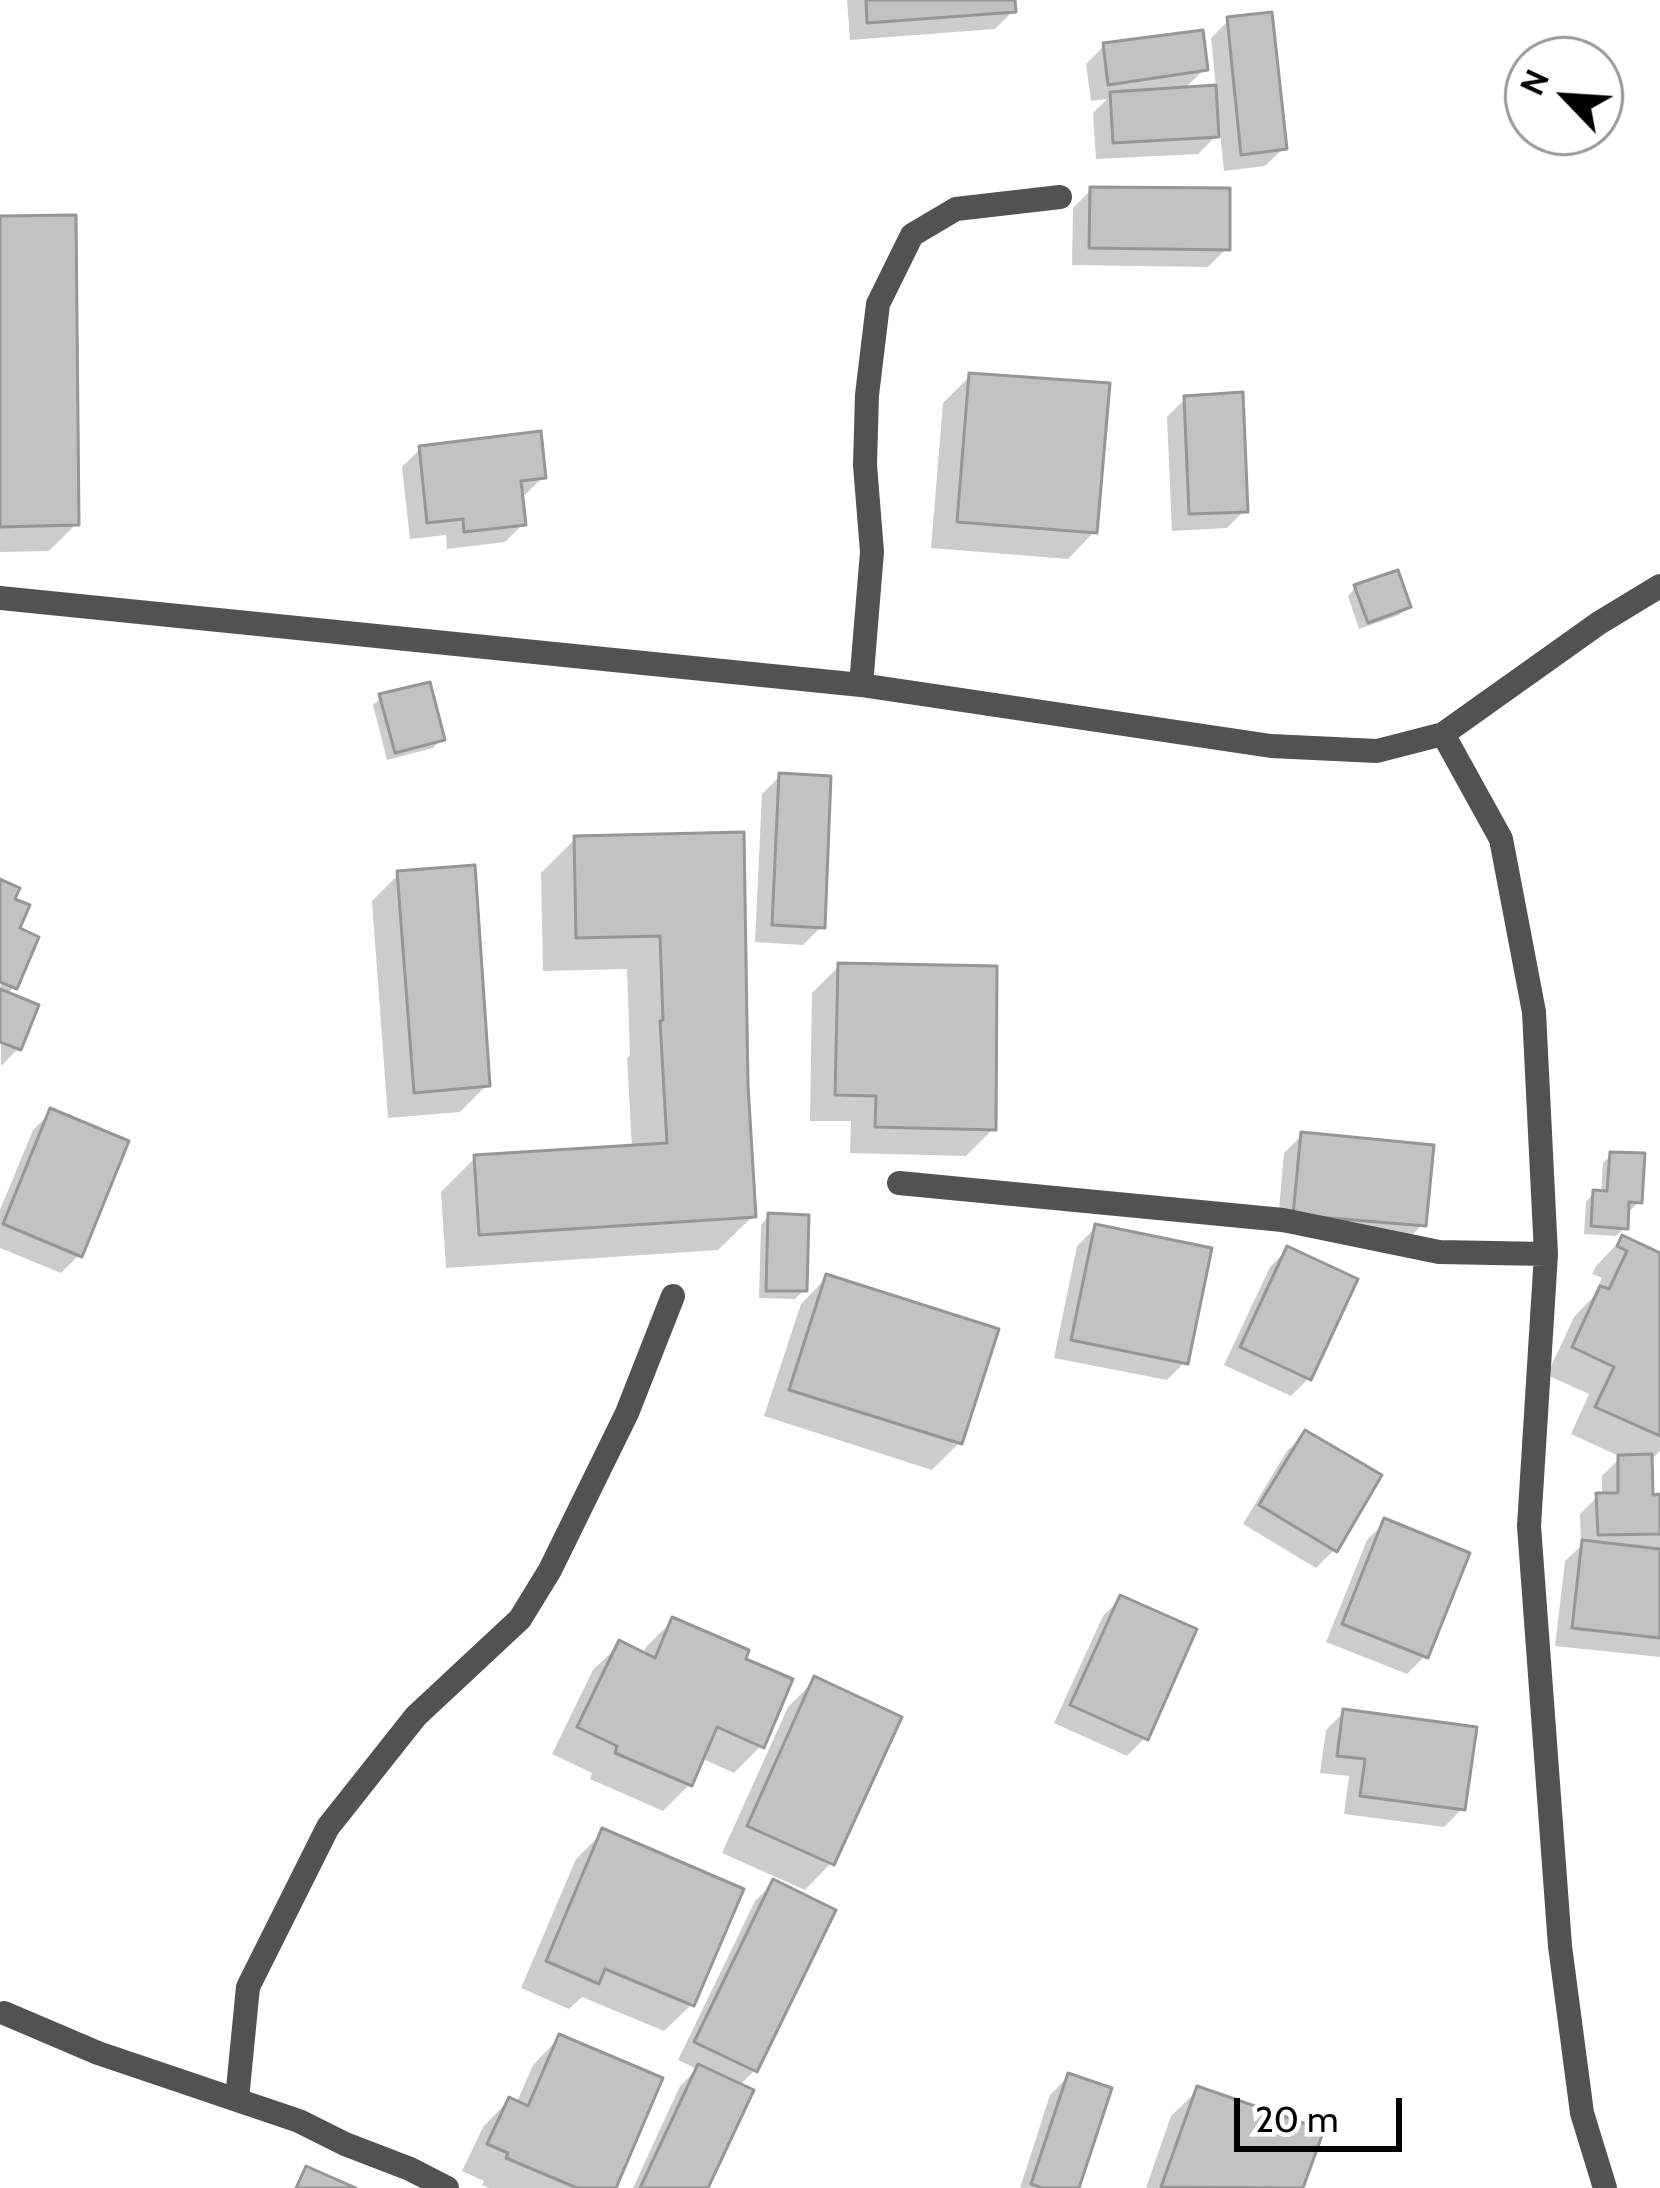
<!DOCTYPE html>
<style>
body{margin:0}
#map{position:relative;width:1660px;height:2188px;overflow:hidden;background:#fff;font-family:Cabin,sans-serif}
canvas{display:block}
.north{position:absolute;left:1504px;top:36px;width:120px;height:120px;box-sizing:border-box;background:#fff;border:3px solid #999;border-radius:50%;rotate:295deg;font-size:33px;font-weight:700;line-height:48px;text-align:center;color:#000}
.north::after{content:'';display:block;margin:auto;width:42px;height:54px;background:#000;clip-path:polygon(50% 0,100% 100%,50% 72%,0 100%)}
.scale{position:absolute;left:1234px;top:2098px;width:168px;height:54px;box-sizing:border-box;border:6px solid #000;border-top:0;padding-left:15px;font-size:36px;line-height:42px;white-space:nowrap;color:#000;-webkit-text-stroke:9px #fff;paint-order:stroke}
</style>
<div id="map">
<canvas width="1660" height="2188"></canvas>
<div class="north">N</div>
<div class="scale">20 m</div>
</div>
<script>
const context = document.querySelector('canvas').getContext('2d');
context.lineJoin = 'round';
function paint(path, color) {
  context.fillStyle = color;
  context.fill(path, 'evenodd');
}
function stroke(path, color, width, dash) {
  context.strokeStyle = color;
  context.lineWidth = width;
  context.lineCap = dash ? 'butt' : 'round';
  context.setLineDash(dash || []);
  context.stroke(path);
}
paint(new Path2D(`
 M847,0h165l1,11 -18,18 -145,11z
 M1229,20l55,128 -19,18 -41,5 -4,-39 -22,22 -102,5 -3,-46 14,-14 -16,2 -5,-37 18,-18 101,23 -22,21 33,-2 -5,-50z
 M1091,190l136,58 -19,19 -136,-2 1,-57z
 M0,219l76,305 -27,27 -49,1z
 M970,376l124,156 -26,27 -137,-11 12,-145z
 M1185,399l60,111 -18,18 -55,3 -5,-114z
 M420,449l123,28 -18,18h-5l3,29 -18,18 -58,7 -1,-14 -36,4 -8,-72z
 M1356,587l52,19 -9,9 -40,14 -11,-33z
 M381,697l60,42 -8,9 -46,12 -14,-55z
 M780,776l42,150 -19,19 -48,-3 7,-148z
 M741,835l4,250 8,131 -35,34 -272,18 -5,-76 34,-34 157,-10 -5,-90 3,-3 -3,-86 -84,2 -2,-98 34,-34z
 M399,874l88,211 -27,27 -72,6 -16,-217z
 M0,882l11,18 5,29 -2,58 -8,8 13,53 -18,18z
 M839,966l154,163 -27,27 -116,-3 1,-32h-41l2,-128z
 M51,1112l28,143 -18,18 -61,-25v-38l33,-80z
 M1302,1135l121,89 -18,18 -128,-10 7,-79z
 M1611,1155l28,46 -8,9 -5,-1 -1,19 -9,8 -32,-2 2,-32 8,-9h7l2,-30z
 M769,1216l35,74 -9,9 -36,-1 2,-73z
 M1096,1227l89,135 -18,18 -113,-22 23,-112z
 M1622,1239l38,17v195l-11,11 1,36 10,-1v160l-105,-11 10,-85 16,-15 -1,-32 18,-18h4v-20l19,-19 -50,-23 18,-40 -42,-19 27,-58 19,-20 9,-19 -10,-4 4,-8z
 M1288,1249l21,129 -18,18 -67,-31 46,-98z
 M827,1277l132,166 -27,27 -168,-54 37,-112z
 M1305,1433l29,117 -18,18 -73,-44 44,-73z
 M1385,1522l40,134 -18,18 -81,-32 41,-102z
 M1121,1598l24,140 -18,18 -73,-33 49,-107z
 M672,1621l70,40 19,85 -27,27 -33,-15 -11,26 -27,27 -73,-32 2,-6 -40,-19 41,-84 27,-26 22,11 4,-8z
 M815,1680l16,183 -26,27 -83,-37 66,-146z
 M1344,1712l118,97 -18,18 -100,-13 5,-38 -29,-3 6,-43z
 M603,1832l88,173 -27,26 -82,-34 -13,12 -48,-21 55,-129z
 M773,1883l-18,187 -16,16 -34,102h-72l47,-102 17,-17 -19,-9 77,-159z
 M559,2038l53,150h-123l-7,-3 2,-4 -22,-10 21,-44 26,-27 7,4 17,-39z
 M1068,2077l8,111h-56l30,-93z
 M1198,2090l122,42 -20,56h-154l25,-72z`), '#0003');
const building = new Path2D(`
 M866,0h149l1,12 -149,11z
 M1272,12l15,137 -46,6 -14,-138z
 M1203,30l5,40 -100,15 -5,-42z
 M1216,85l3,52 -106,6 -3,-51z
 M1090,187l140,1v62l-141,-2z
 M76,215l3,310 -79,2v-311z
 M969,373l141,10 -13,150 -140,-11z
 M1243,392l5,120 -59,2 -5,-118z
 M541,431l5,47 -25,3 5,44 -62,7 -1,-13 -36,4 -8,-77z
 M1398,570l13,37 -43,16 -14,-38z
 M430,682l15,58 -50,13 -16,-59z
 M779,773l52,3 -6,152 -53,-3z
 M744,832l4,253 8,132 -277,18 -5,-80 193,-12 -7,-122 3,-1 -3,-84 -84,2 -2,-102z
 M475,865l15,221 -76,7 -17,-222z
 M0,879l20,9 -5,11 15,6 -10,23 19,9 -22,52 -17,-7z
 M838,963l159,3 -1,164 -121,-3 1,-31 -41,-1z
 M0,989l39,16 -18,45 -21,-8z
 M50,1108l79,33 -47,116 -79,-33z
 M1301,1132l133,13 -8,81 -133,-11z
 M1610,1152l35,1 -3,50 -13,-1 -1,27 -37,-3 2,-36 14,1z
 M768,1213l41,2 -2,76h-41z
 M1095,1224l117,24 -24,116 -117,-24z
 M1622,1235l38,18v183l-65,-29 19,-40 -42,-20 28,-61 9,3 18,-38 -10,-5z
 M1287,1246l71,33 -47,101 -71,-33z
 M826,1274l173,55 -37,115 -173,-54z
 M1305,1430l77,45 -45,77 -78,-47z
 M1652,1454l1,41 7,-1v40l-62,1 -2,-42h22v-38z
 M1384,1518l86,35 -42,105 -86,-34z
 M1582,1540l78,9v89l-88,-10z
 M1120,1595l77,34 -49,111 -78,-35z
 M672,1617l77,33 -3,9 47,20 -29,69 -47,-21 -25,59 -77,-33 2,-7 -40,-19 42,-87 36,18z
 M814,1676l88,41 -68,148 -87,-39z
 M1343,1709l134,18 -12,83 -105,-14 5,-37 -28,-3z
 M602,1828l142,61 -50,117 -89,-37 -6,15 -53,-23z
 M773,1879l63,31 -79,162 -63,-30z
 M559,2034l104,44 -47,110h-39l-71,-30 2,-5 -21,-9 22,-47 19,9z
 M698,2064l56,26 -46,98h-68z
 M1068,2073l44,15 -33,100h-37l-11,-4z
 M1197,2086l127,44 -21,58 -142,-1z
 M306,2166l50,22h-60z`);
paint(building, '#c2c2c2');
stroke(building, '#969696', 3);
stroke(new Path2D(`
 M0,598l861,87 410,61 106,5 66,-17 156,-111 61,-37
 M861,685l11,-133 -7,-87 2,-70 11,-91 34,-69 44,-26 104,-12
 M1443,734l58,105 33,173 12,242 -17,272 31,420 22,167 23,75
 M899,1183l384,37 156,32 107,2
 M4,2013l94,40 201,68 46,23 65,25 37,19
 M237,2099l11,-112 80,-160 88,-111 104,-97 30,-49 77,-157 46,-117`), '#525252', 24);
</script>
